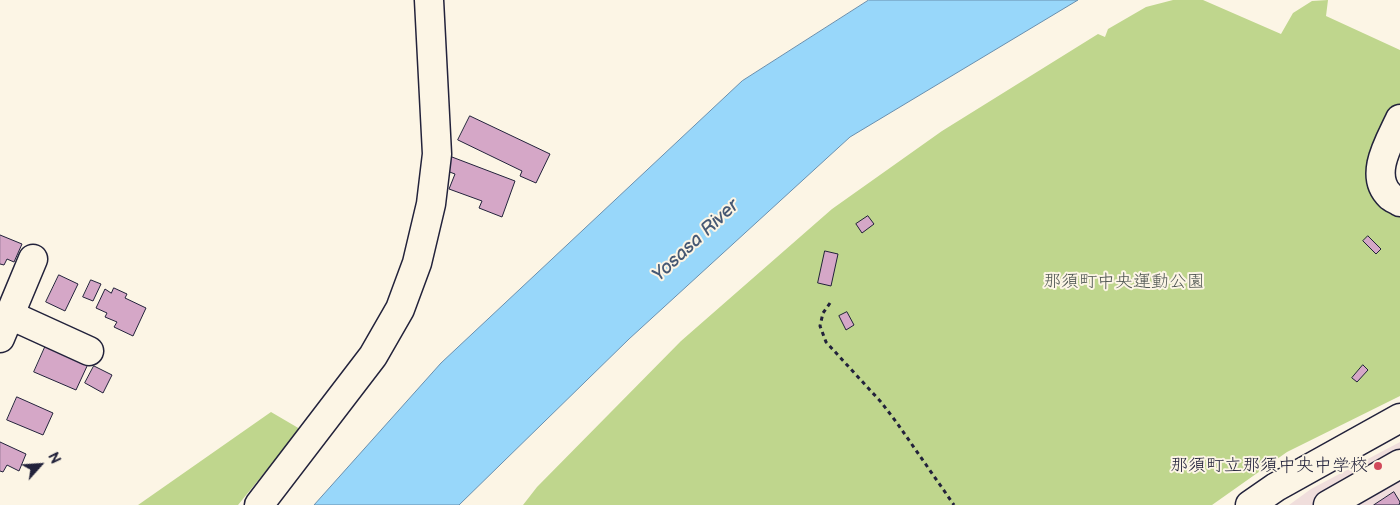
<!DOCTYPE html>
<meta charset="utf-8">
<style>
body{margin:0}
#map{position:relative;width:1400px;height:505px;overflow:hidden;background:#fcf5e5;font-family:"Balsamiq Sans",sans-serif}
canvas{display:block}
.north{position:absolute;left:15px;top:440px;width:50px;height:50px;-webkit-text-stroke:4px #fcf5e5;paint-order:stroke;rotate:64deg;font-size:14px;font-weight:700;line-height:20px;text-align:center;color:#22223b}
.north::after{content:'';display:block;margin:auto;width:18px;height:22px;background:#22223b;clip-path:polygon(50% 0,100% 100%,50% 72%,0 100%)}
</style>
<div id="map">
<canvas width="1400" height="505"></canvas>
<div class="north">N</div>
</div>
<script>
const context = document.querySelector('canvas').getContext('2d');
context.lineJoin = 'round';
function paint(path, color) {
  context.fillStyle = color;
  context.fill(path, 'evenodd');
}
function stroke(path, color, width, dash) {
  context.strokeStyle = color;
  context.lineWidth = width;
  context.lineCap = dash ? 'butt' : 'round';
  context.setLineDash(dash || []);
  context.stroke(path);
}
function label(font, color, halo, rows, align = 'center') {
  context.font = font + ' "Balsamiq Sans","Klee One",sans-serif';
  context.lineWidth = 4;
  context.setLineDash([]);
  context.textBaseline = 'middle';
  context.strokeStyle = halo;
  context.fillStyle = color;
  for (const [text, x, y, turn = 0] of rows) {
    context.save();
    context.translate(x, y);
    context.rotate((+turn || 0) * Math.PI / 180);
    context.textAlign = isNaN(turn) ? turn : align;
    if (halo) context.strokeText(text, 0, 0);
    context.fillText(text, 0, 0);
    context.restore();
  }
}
paint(new Path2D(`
 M1400,442v63h-111l22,-16z`), '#f0dedc');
paint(new Path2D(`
 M1173,0h30l78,34 12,-21 19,-12 16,-1 -2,16 74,34v62l-24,54 24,42v188l-113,56 -75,53h-689l14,-18 144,-146 151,-132 110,-78 156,-97 7,3 3,-8 38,-22z
 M271,412l29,17 -62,76h-100z`), '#bfd68d');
const water = new Path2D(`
 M869,0h209l-228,137 -221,202 -170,166h-145l127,-142 301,-282z`);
paint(water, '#98d7fa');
stroke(water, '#698fae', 1);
const building = new Path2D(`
 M470,116l80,38 -14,29 -16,-7 2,-5 -64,-31z
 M452,157l63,24 -13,36 -23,-9 3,-7 -33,-12 6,-15 -8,-3z
 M868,216l6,8 -12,9 -6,-9z
 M0,235l22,9 -8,18 -7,-3 -3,6 -4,-1z
 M1368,236l13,13 -5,5 -13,-13z
 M825,251l13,3 -7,32 -13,-3z
 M59,275l19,9 -13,27 -19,-9z
 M91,280l10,4 -8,17 -10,-4z
 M114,288l13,6 -2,4 21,10 -13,28 -19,-9 3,-5 -12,-5 2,-4 -11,-5 9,-19 6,4z
 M847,312l7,13 -8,5 -7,-14z
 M46,345l42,19 -12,26 -42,-18z
 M1363,365l5,5 -11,12 -5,-4z
 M94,366l18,9 -9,18 -18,-10z
 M17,397l36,16 -10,22 -36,-15z
 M0,442l26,12 -7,17 -12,-6 -4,7 -3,-1z
 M1394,492l6,10 -1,3h-25z`);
paint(building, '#d5a7c7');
stroke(building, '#22223b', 1);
const minor = new Path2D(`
 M1400,119c-10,22 -32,56 -10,77 2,2 7,4 10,6
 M10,315l79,36
 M0,338l33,-79
 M259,505l114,-149 27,-47 17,-46 14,-59 6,-50 -8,-154
 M1250,505l26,-18 124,-69
 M1328,505l72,-41`);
stroke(minor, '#22223b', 31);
stroke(new Path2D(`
 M830,303l-7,10 -3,13 6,16 55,60 16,21 57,82`), '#22223b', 3, [4, 4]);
stroke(minor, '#fcf5e5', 28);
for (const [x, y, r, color] of [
 [1378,466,5,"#d1495b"]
]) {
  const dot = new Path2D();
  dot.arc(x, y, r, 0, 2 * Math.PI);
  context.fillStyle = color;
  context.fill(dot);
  stroke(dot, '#fcf5e5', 2);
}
label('18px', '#515854', '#fcf5e5', [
 ["那須町中央運動公園",1124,282]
]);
label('18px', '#22223b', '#fcf5e5', [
 ["那須町立那須中央中学校",1368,466]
], 'right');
label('italic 19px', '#455874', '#fcf5e5', [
 ["Yosasa River",696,241,-43]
]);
</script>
